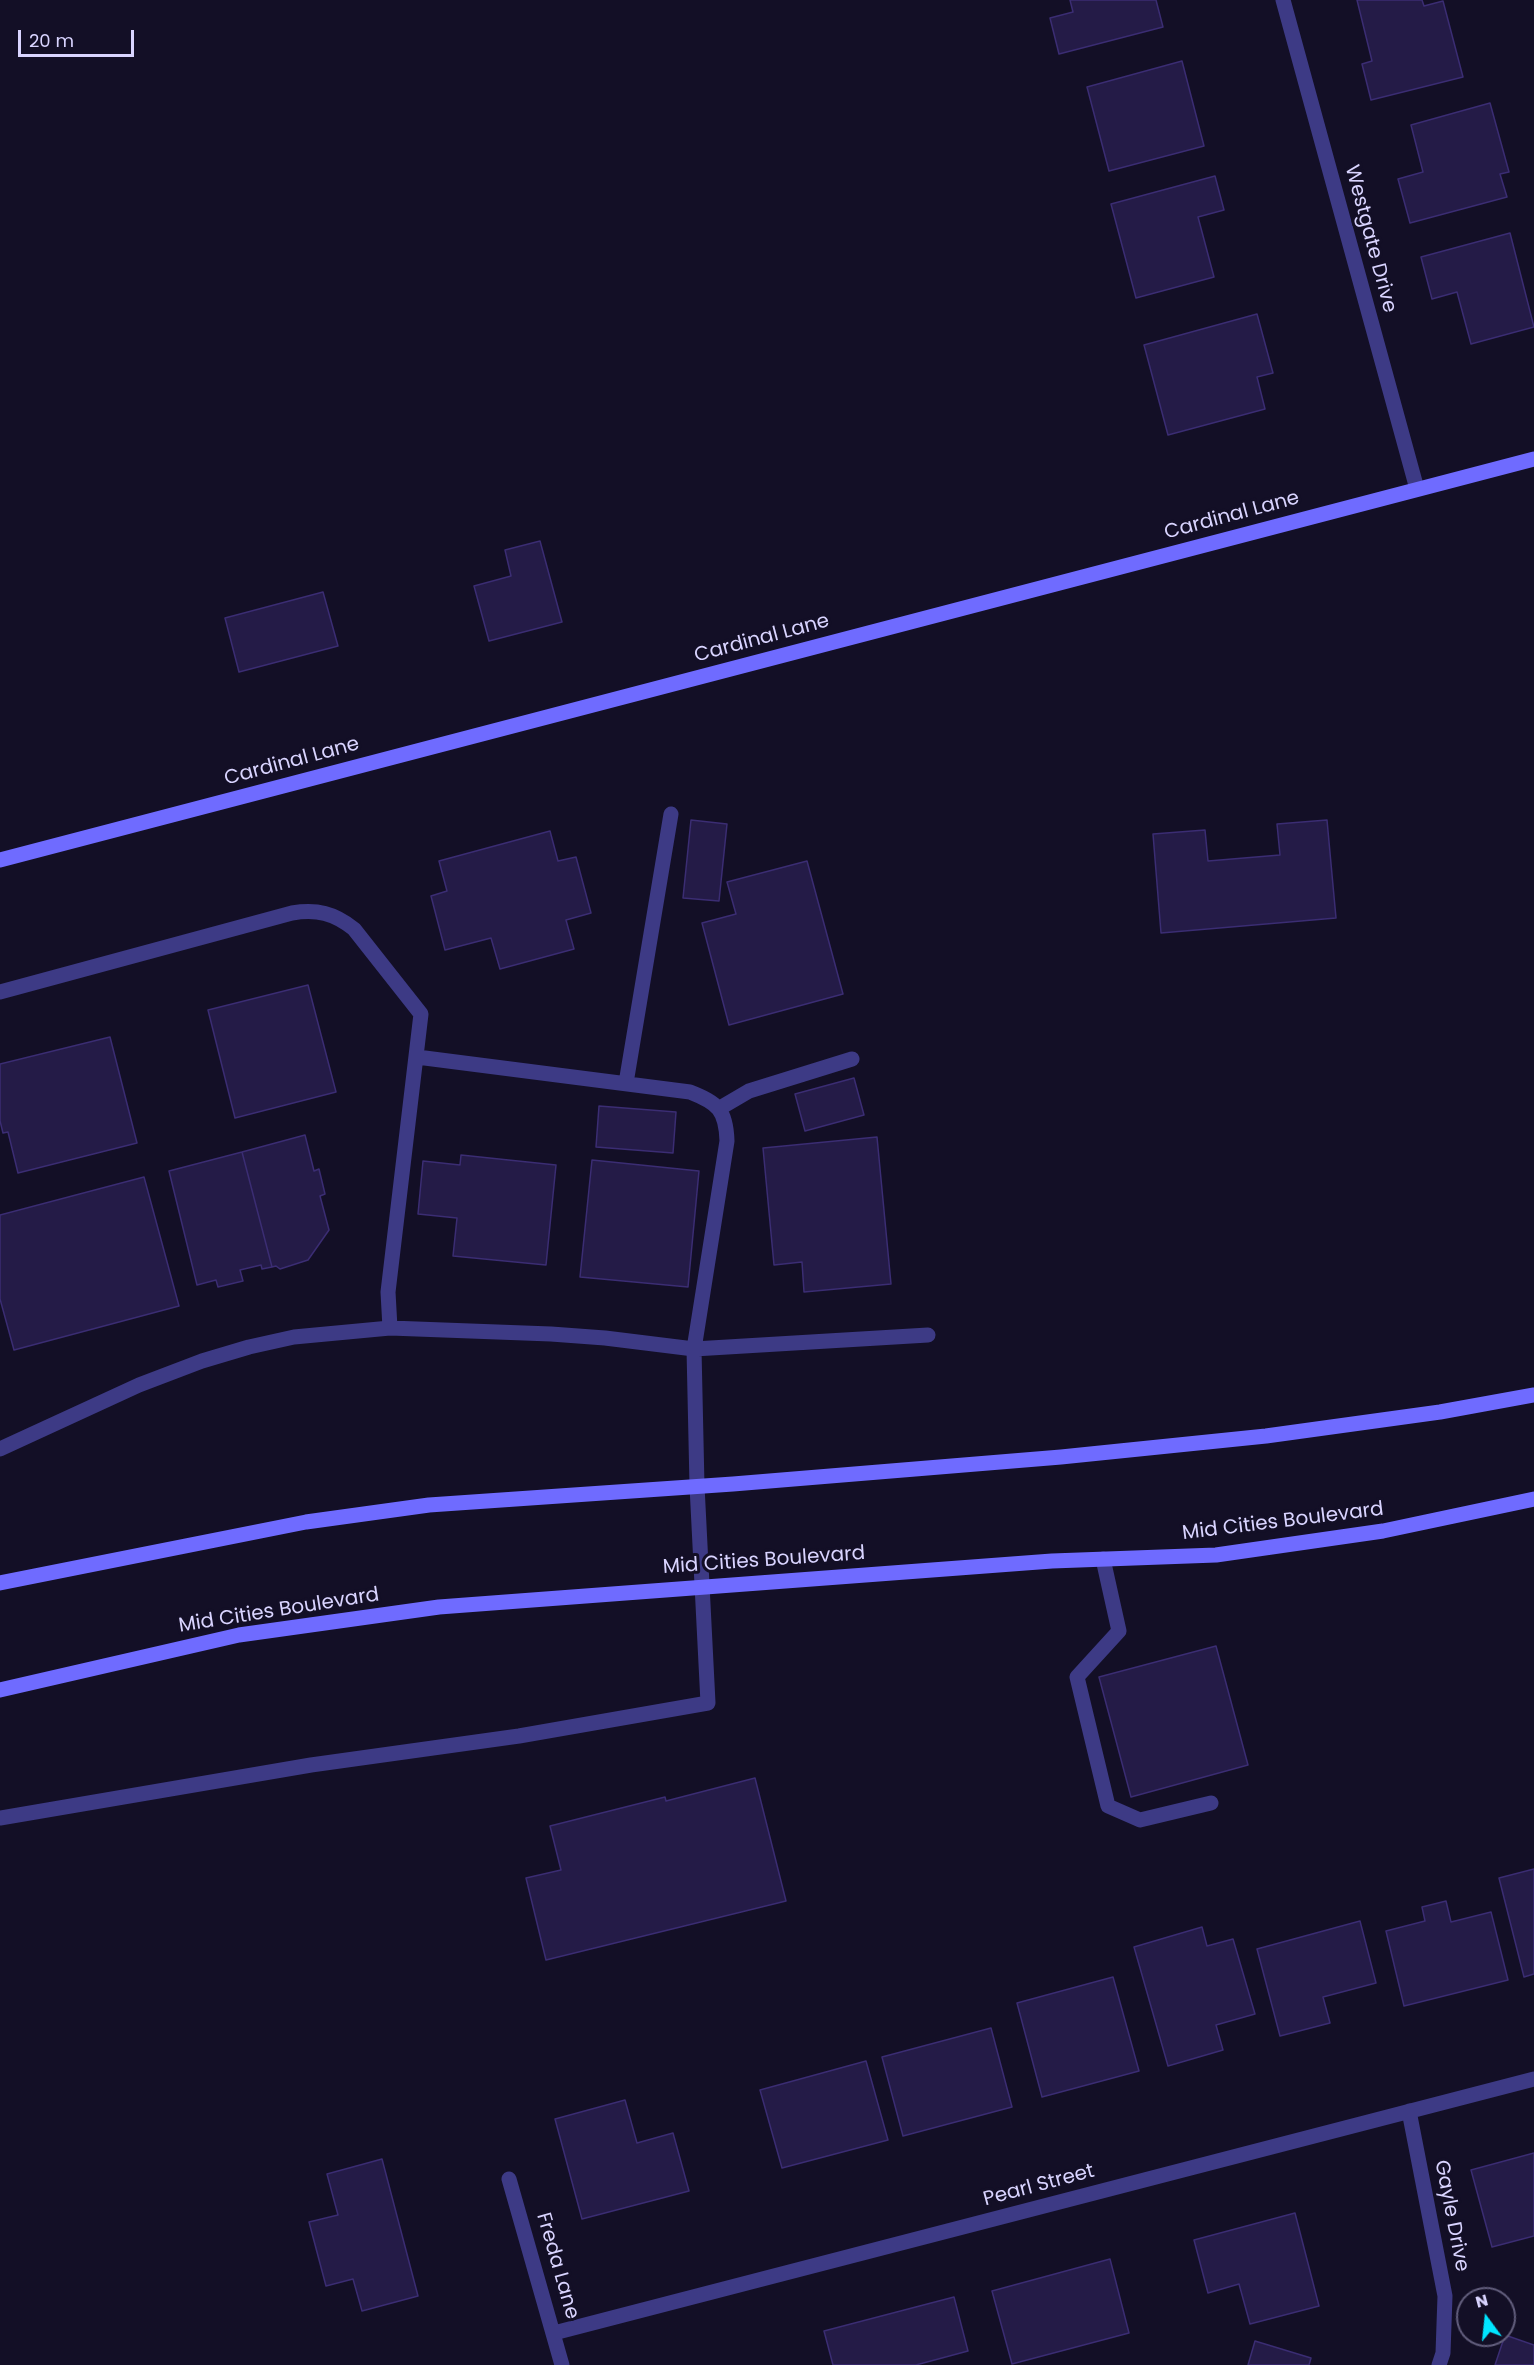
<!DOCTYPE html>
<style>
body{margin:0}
#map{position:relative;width:1534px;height:2365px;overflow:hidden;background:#130f26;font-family:Poppins,sans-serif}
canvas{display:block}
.north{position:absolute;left:1456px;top:2287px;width:60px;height:60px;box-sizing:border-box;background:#130f26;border:2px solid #625e7d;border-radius:50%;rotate:345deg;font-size:16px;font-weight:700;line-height:24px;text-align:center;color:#d9d4ff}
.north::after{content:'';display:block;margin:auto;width:21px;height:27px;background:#00e5ff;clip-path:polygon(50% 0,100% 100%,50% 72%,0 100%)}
.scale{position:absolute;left:18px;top:30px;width:116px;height:27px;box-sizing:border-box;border:3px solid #d9d4ff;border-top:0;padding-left:8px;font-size:18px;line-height:21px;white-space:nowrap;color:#d9d4ff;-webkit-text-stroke:4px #130f26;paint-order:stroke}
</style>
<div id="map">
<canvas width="1534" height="2365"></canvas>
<div class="north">N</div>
<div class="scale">20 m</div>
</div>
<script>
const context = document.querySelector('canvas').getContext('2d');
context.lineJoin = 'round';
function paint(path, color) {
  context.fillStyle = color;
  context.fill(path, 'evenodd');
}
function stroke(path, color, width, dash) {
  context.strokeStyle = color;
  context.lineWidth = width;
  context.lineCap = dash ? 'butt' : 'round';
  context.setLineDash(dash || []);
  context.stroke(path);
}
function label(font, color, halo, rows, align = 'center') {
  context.font = font + ' Poppins,sans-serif';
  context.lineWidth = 6;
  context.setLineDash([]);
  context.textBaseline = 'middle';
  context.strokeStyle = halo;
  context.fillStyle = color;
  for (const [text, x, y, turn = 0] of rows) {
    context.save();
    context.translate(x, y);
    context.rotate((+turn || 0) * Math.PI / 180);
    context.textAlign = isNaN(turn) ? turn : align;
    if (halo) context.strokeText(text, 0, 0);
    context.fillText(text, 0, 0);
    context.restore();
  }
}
const building = new Path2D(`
 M1070,0h86l7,27 -104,27 -9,-36 23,-6z
 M1357,0h65l2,6 19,-5 20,76 -92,23 -9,-36 10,-3z
 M1182,61l22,85 -95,25 -22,-84z
 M1490,103l19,69 -9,2 7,23 -97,26 -12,-44 25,-7 -12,-47z
 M1215,176l9,34 -26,7 16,60 -78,21 -25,-94z
 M1510,233l24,94 -63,17 -14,-52 -25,7 -11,-42z
 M1257,314l16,59 -16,4 8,32 -97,26 -24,-90z
 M540,541l22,81 -73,19 -15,-55 37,-10 -6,-26z
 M323,592l15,54 -99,26 -14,-54z
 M691,820l36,4 -8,77 -36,-3z
 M1327,820l9,98 -175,15 -8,-99 52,-4 3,31 72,-6 -3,-31z
 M550,831l8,30 18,-4 15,56 -25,7 8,29 -74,20 -9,-31 -46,12 -14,-54 16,-5 -8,-30z
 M807,861l36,133 -114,31 -27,-102 34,-9 -9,-32z
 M308,985l28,107 -101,26 -27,-108z
 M110,1037l27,106 -119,30 -10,-41 -5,1 -3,-12v-57z
 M854,1078l10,37 -59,16 -10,-37z
 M599,1106l77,6 -3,41 -77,-6z
 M305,1135l9,36 5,-2 6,25 -5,2 9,34 -21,30 -28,9 -4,-3 -4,1 -30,-115z
 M877,1137l14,147 -87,8 -2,-30 -28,3 -11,-117z
 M242,1152l30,115 -10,2 -1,-4 -21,5 3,11 -25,6 -2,-7 -19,5 -28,-114z
 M461,1155l95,10 -10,100 -93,-9 4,-38 -39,-4 5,-53 37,4z
 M592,1160l107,11 -11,116 -108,-10z
 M144,1177l35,129 -165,44 -14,-51v-84z
 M1216,1646l32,119 -117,32 -32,-120z
 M755,1778l31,123 -240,59 -20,-82 35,-8 -11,-44 115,-29 1,4z
 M1534,1869v105l-10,3 -25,-99z
 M1446,1901l5,21 40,-10 17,68 -104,26 -18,-75 39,-10 -3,-14z
 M1360,1921l16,62 -53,14 7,26 -50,13 -23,-87z
 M1202,1927l5,19 26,-7 22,75 -39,11 7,25 -55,16 -34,-119z
 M1113,1977l26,94 -97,26 -25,-94z
 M991,2028l21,79 -109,29 -21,-79z
 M866,2061l22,79 -106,28 -22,-78z
 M625,2100l12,43 36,-10 16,58 -107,28 -27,-100z
 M1534,2153v83l-42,11 -21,-77z
 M382,2159l36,137 -56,15 -9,-32 -27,7 -17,-64 29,-7 -11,-41z
 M1295,2213l24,93 -69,18 -11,-40 -31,9 -14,-53z
 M1110,2259l19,74 -117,31 -20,-73z
 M954,2297l14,54 -52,14h-83l-9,-34z
 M1505,2335l29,10v20h-39z
 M1255,2341l56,17 -2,7h-61z`);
paint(building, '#241b47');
stroke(building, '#3b2d73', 1.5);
stroke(new Path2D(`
 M0,992l292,-79c25,-4 42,0 62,16l67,85 -33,278 2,36
 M626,1083l45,-269
 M720,1108l29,-17 103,-32
 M0,1449l139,-64 63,-24 47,-14 45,-10 96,-9 161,6 54,4 89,11 234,-14
 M1103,1559l16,72 -42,46 31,129 32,14 71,-17
 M0,1818l311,-53 208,-29 189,-33 -11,-217 -3,-137 33,-208c-1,-31 -9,-38 -37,-49l-273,-35`), '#3d3a85', 15);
stroke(new Path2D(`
 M1283,0l134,489
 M1409,2111l36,185 -2,57 -4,12
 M509,2179l53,186
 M554,2333l980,-254`), '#3d3a85', 15);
stroke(new Path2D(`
 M0,860l1534,-401
 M0,1583l306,-61 123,-17 304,-21 328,-27 205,-21 174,-24 94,-17
 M0,1690l239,-55 200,-28 613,-46 164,-6 167,-24 151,-32`), '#6f6bff', 15);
label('20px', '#d9d4ff', '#130f26', [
 ["Westgate Drive",1370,239,75],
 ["Cardinal Lane",1232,516,-15],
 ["Cardinal Lane",762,639,-15],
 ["Cardinal Lane",292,762,-15],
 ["Mid Cities Boulevard",1283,1522,-7],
 ["Mid Cities Boulevard",764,1561,-4],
 ["Mid Cities Boulevard",279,1611,-9],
 ["Pearl Street",1039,2186,-15],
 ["Gayle Drive",1451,2216,79],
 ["Freda Lane",557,2266,74]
]);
</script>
